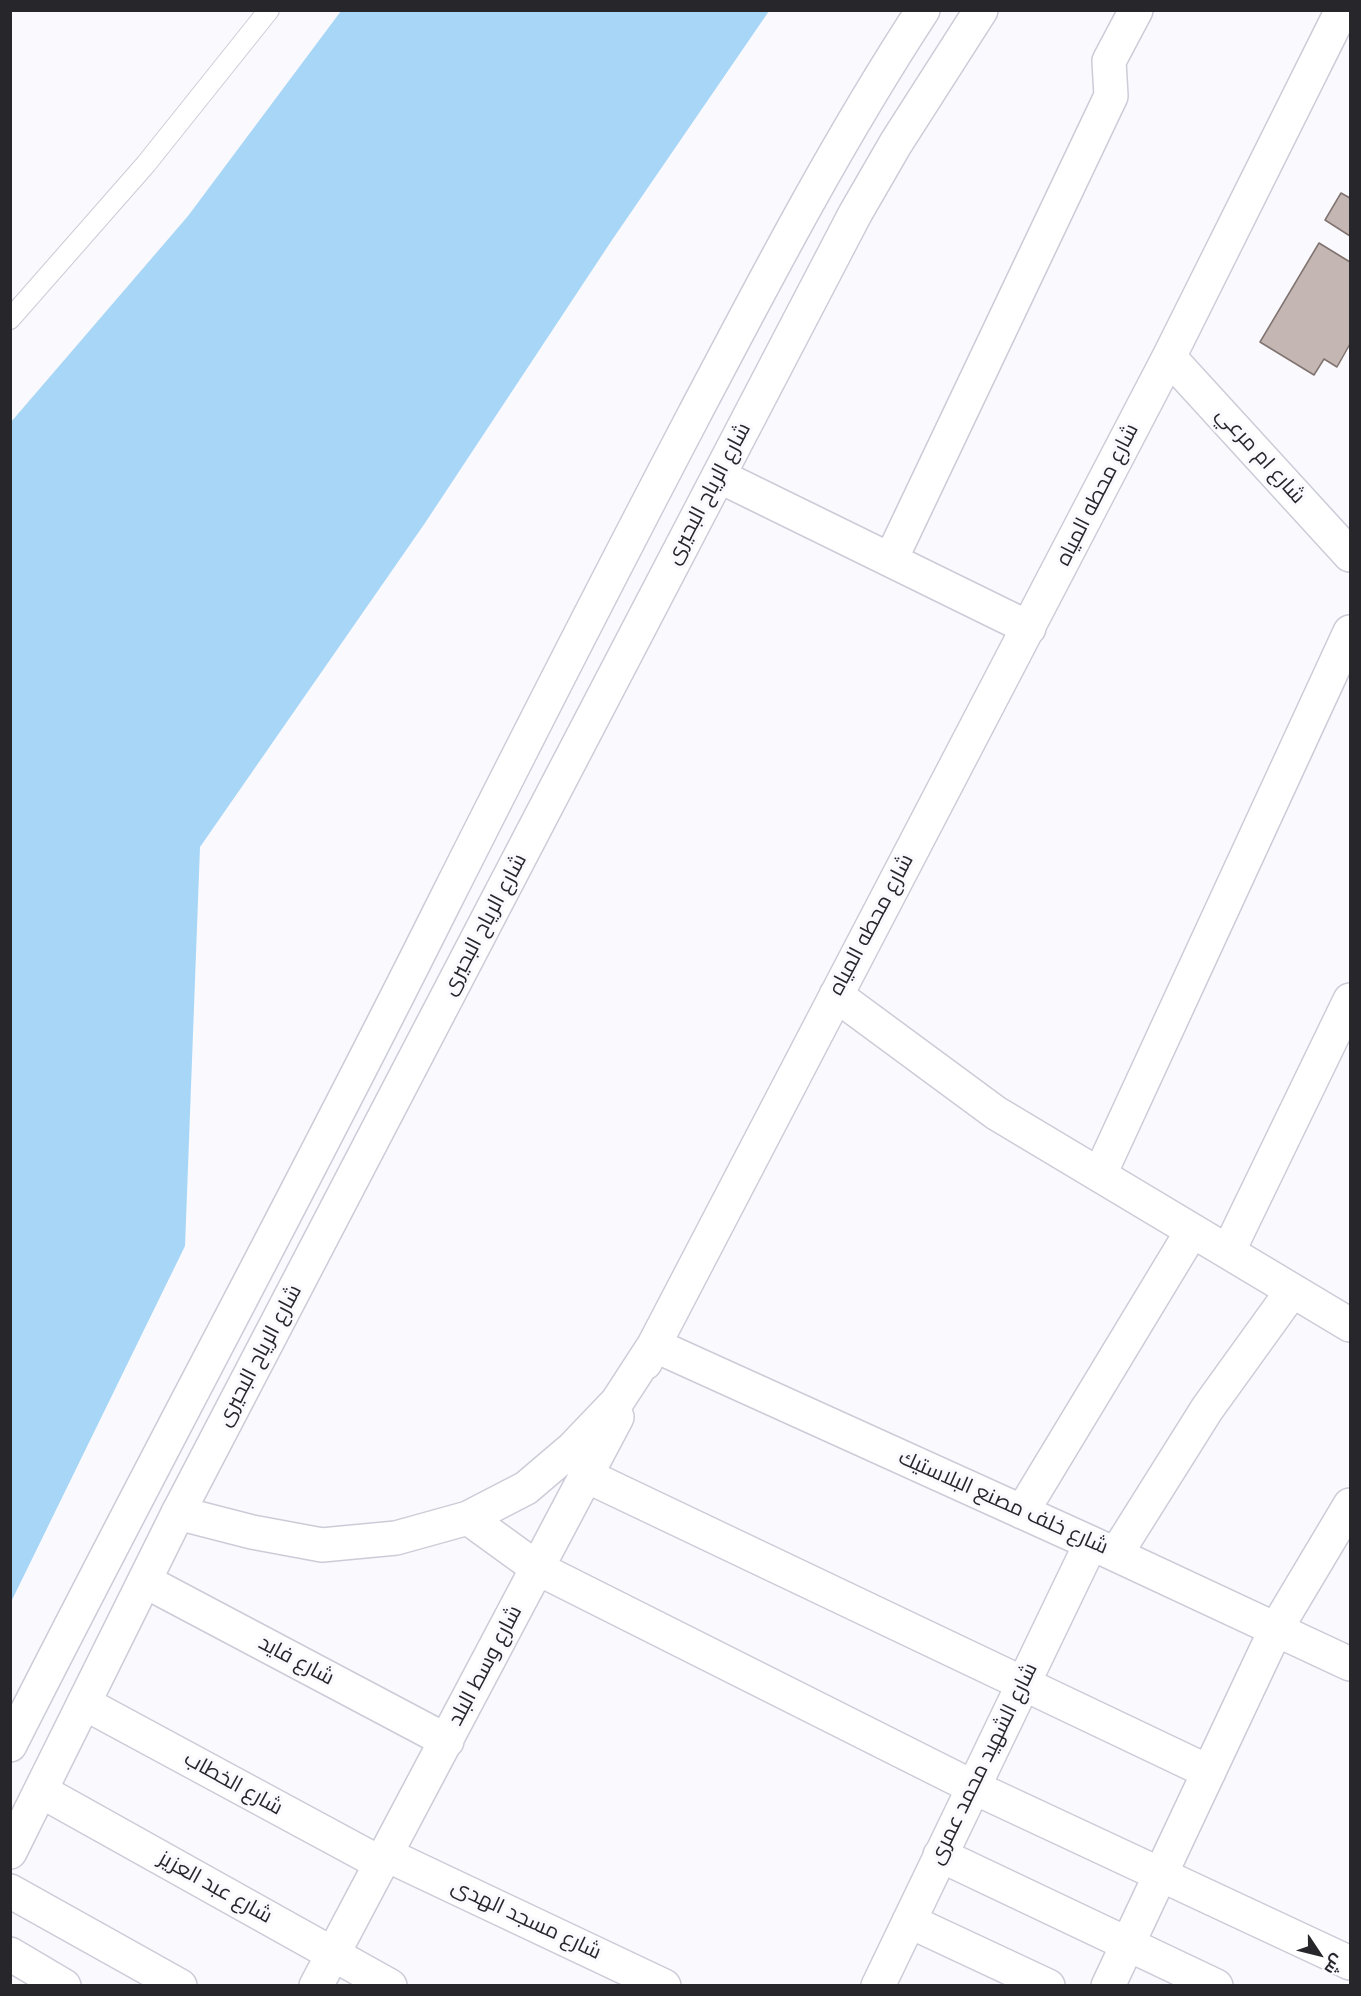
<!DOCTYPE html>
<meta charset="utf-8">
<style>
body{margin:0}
#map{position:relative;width:1361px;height:1996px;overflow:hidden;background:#f9f9fe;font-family:"Varela Round",Cairo,sans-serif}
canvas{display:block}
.frame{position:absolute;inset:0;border:12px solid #27272b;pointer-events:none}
.north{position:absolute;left:1289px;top:1924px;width:60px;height:60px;-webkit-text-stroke:4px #f9f9fe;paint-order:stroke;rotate:125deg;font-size:16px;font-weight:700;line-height:24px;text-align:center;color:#27272b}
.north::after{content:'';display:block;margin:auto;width:21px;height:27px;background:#27272b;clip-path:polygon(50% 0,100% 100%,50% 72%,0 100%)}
</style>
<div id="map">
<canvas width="1361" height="1996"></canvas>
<div class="frame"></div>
<div class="north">ش</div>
</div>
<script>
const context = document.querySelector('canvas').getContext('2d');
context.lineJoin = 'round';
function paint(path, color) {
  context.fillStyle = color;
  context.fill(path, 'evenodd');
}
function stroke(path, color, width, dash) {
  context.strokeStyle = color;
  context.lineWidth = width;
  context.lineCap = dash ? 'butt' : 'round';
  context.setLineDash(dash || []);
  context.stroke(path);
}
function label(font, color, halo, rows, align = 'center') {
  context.font = font + ' "Varela Round",Cairo,sans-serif';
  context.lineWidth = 6;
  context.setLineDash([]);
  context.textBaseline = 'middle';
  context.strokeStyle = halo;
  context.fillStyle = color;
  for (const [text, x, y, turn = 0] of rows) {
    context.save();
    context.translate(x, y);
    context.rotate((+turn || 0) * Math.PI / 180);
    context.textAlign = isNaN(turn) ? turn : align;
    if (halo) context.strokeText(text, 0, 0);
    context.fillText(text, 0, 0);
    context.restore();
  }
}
paint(new Path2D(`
 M341,11h428l-157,229 -187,283 -225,324 -15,399 -174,356v-1180l177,-206z`), '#a7d6f6');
const building = new Path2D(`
 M1341,193l9,5v38l-25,-16z
 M1319,243l31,19v82l-13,23 -13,-8 -10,16 -54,-33z`);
paint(building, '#c4b6b3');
stroke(building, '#807370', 1.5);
const service = new Path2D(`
 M10,319l136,-155 123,-154`);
const minor = new Path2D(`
 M1169,357l181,198
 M719,476l310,152
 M891,559l220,-463 -2,-35 27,-51
 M836,995l160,118 354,212
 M1100,1174l250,-542
 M1228,1252l122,-252
 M645,1363l9,-18 437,198 259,121
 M587,1476l622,296
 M1022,1512l170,-281
 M178,1513l74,19 70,13 74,-7 72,-20 58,-30 47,-40 44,-46 37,-57 515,-988 173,-347
 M468,1518l69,50 436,219 377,176
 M1116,1554l91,-145 85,-118
 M145,1581l302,160
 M84,1703l298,161
 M41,1791l349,195
 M387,1855l277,131
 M940,1855l276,131
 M10,1891l170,95
 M909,1921l139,65
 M10,1954l54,32
 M316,1986l301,-569
 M878,1986l213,-443
 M1108,1986l168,-357 74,-124`);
const primary = new Path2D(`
 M10,1745c141,-279 290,-553 429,-832 84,-167 169,-334 256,-500 72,-137 143,-273 228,-403
 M10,1852l168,-339 677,-1299 41,-71 85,-133`);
stroke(service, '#ccccd8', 22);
stroke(minor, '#ccccd8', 36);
stroke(primary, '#ccccd8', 36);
stroke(service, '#fff', 20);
stroke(minor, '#fff', 33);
stroke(primary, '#fff', 33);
label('21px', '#27272b', '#f9f9fe', [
 ["شارع ام مرعي",1260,456,48],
 ["شارع الرياح البحيرى",709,494,-62],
 ["شارع محطه المياه",1098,495,-63],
 ["شارع الرياح البحيرى",485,925,-62],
 ["شارع محطه المياه",872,925,-62],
 ["شارع الرياح البحيرى",260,1356,-62],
 ["شارع خلف مصنع البلاستيك",1003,1503,24],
 ["شارع فايد",296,1661,28],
 ["شارع وسط البلد",486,1666,-62],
 ["شارع الشهيد محمد عمرى",984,1764,-64],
 ["شارع الخطاب",233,1784,29],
 ["شارع عبد العزيز",215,1888,29],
 ["شارع مسجد الهدى",526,1920,25]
]);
</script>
